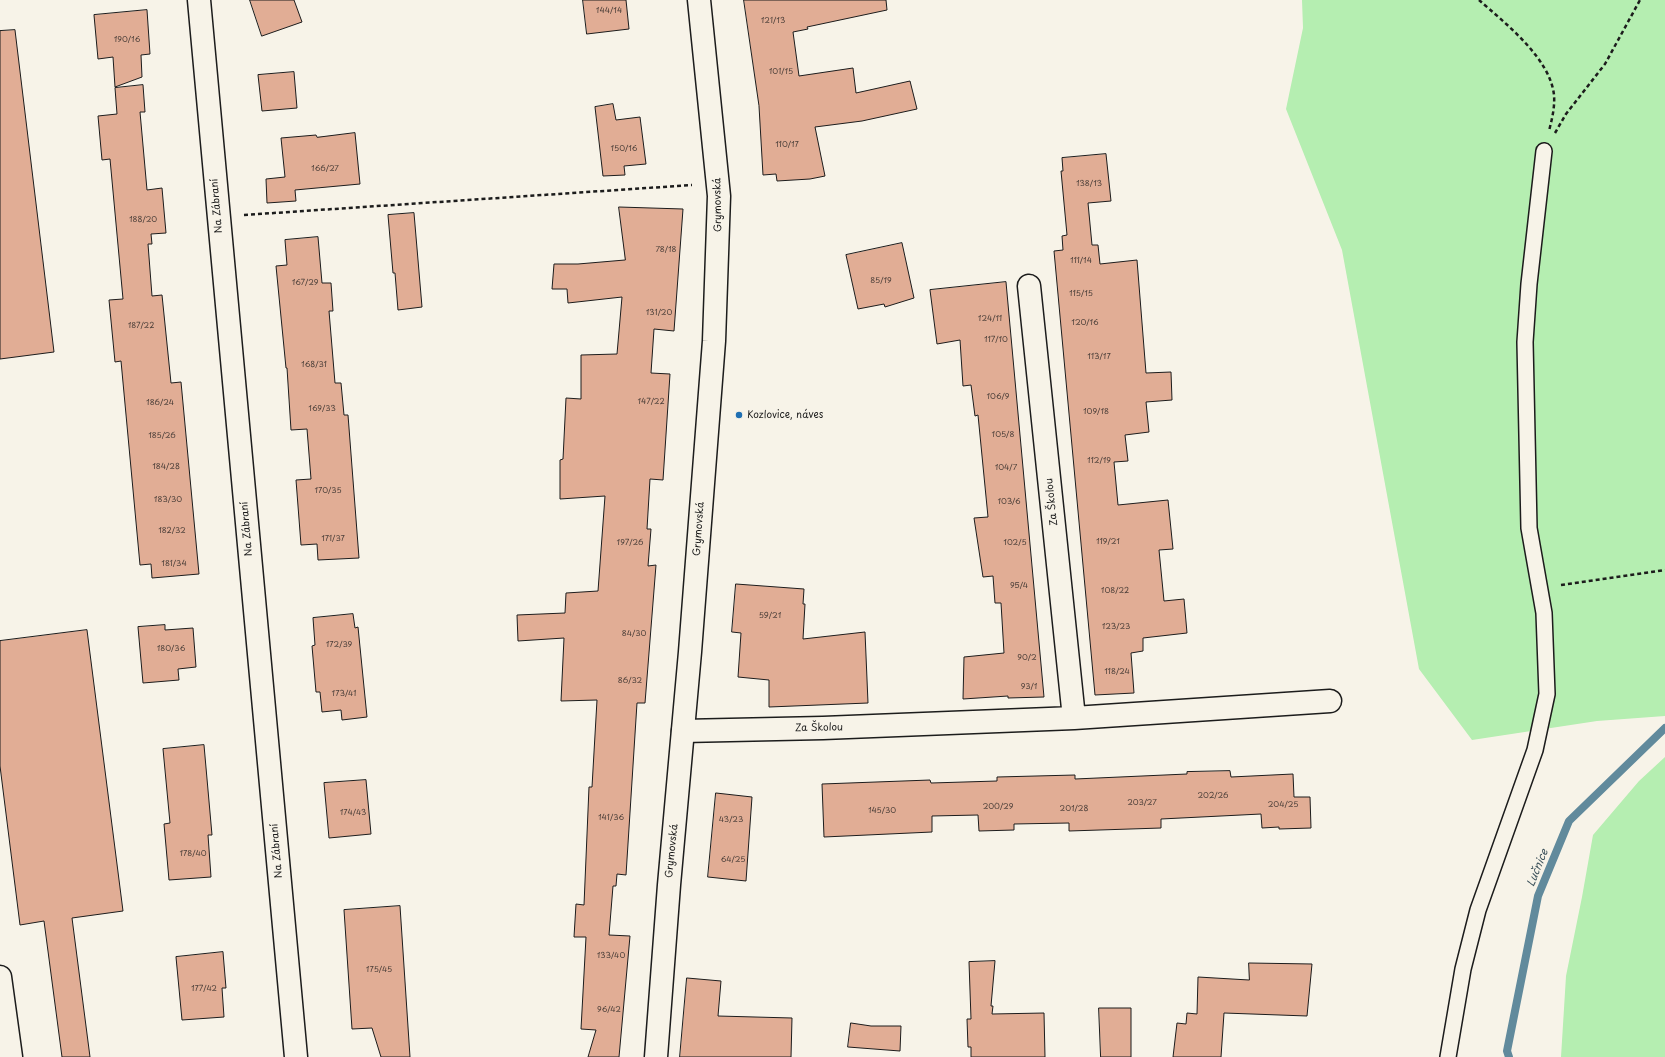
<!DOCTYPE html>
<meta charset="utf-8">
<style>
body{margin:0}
canvas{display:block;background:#f7f3e8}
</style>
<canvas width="1665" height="1057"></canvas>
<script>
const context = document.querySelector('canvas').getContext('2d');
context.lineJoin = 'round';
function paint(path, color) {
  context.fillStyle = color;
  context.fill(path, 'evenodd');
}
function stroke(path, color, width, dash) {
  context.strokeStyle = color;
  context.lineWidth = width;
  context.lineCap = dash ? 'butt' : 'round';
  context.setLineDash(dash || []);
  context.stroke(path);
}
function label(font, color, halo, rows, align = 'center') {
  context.font = font + ' "Playpen Sans",sans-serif';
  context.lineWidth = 3.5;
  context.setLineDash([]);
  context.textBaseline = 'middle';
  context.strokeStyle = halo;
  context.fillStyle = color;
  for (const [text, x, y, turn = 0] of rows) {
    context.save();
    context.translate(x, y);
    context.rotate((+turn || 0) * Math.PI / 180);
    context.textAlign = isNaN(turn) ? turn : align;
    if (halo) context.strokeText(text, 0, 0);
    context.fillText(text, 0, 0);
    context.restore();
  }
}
paint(new Path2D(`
 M1302,0h363v716l-68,5 -125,19 -53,-71 -77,-419 -56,-141 17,-81z
 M1665,757v300h-104l5,-81 16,-79 11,-62 46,-54z`), '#b5eeb1');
stroke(new Path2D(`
 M1509,1057l-2,-6 31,-155 31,-75 96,-93`), '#618a9c', 8);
const building = new Path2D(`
 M250,0h44l8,22 -40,14z
 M583,0h43l3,29 -42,5z
 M744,0h142l1,10 -80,17 1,2 -15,3 6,44 54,-8 3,25 54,-12 7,28 -55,12 -47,6 10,49 -15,3 -33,2 -1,-7 -13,1 -4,-69z
 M147,10l3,44 -9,1 1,22 -27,10 -2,-30 -15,2 -4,-44z
 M15,30l39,322 -54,7v-328z
 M294,72l3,36 -35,3 -4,-36z
 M143,85l2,27h-5l7,78 15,-2 4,45 -15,1 1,10h-4l4,52 10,-1 9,88 10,-1 18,192 -47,4 -1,-14 -11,1 -19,-204 -6,1 -6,-62 14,-1 -13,-140 -8,1 -4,-44 19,-2 -2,-26z
 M613,104l3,16 24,-3 6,47 -22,2 1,9 -22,1 -8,-69z
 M355,133l5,51 -65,6 1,11 -29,2 -1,-24 19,-2 -4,-39 35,-3 1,2z
 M1106,154l5,47 -23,2 4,42h6l2,19 37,-4 9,113 25,-1 1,28 -26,2 3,30 -24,3 3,26 -14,1 4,43 50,-5 5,49 -14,1 5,51 20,-2 3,34 -44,5v13l-12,2 3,40 -39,2 -41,-444 9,-1 -1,-14 5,-1 -6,-64h2l-1,-13z
 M619,207l64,2 -9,122 -20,-2 -3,44 19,1 -7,106 -13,-1 -3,50h4l-3,37 8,-1 -11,138h-8l-11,172 -9,-1 -1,12h-3l-4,49 21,1 -11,121h-31l8,-27 -15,-1 5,-92h-12l2,-33 8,1 5,-118h3l5,-87 -36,1 3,-63 -46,3 -1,-26 48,-2 1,-20 32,-2 7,-95 -45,3v-39l3,-1 3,-61 15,1v-44l36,-1 5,-57 -54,6 -1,-14h-15l2,-25h24l47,-4z
 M414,213l8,94 -24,3 -3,-37h-2l-5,-58z
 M318,237l4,46h9l2,28h-4l6,72h6l3,32h4l11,143 -41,2 -1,-16 -16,1 -5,-65 15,-1 -4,-50 -16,1 -4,-62h-1l-10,-102 11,-1 -2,-25z
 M902,243l12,55 -29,9 -1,-3 -26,5 -12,-54z
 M1006,282l38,415 -36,1v-2l-45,3 1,-42 40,-4 -3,-50h-6l-2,-27 -10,1 -9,-59 14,-1 -10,-102 -3,1 -4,-31 -8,1 -3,-46 -23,4 -7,-54z
 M736,584l68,5 -1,15h2l-2,35 62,-7 3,71 -99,4v-27l-31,-3 3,-44 -9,-1z
 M353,614l2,14 3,-1 9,90 -25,3 -1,-10 -19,2 -2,-20h-4l-4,-46 3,-1 -2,-27z
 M165,625v5l28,-2 3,39 -18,2 1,11 -36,3 -5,-56z
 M87,630l36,281 -51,7 18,139h-28l-18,-136 -24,4 -20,-159v-125z
 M204,745l8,90h-4l3,42 -42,3 -5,-56 6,-1 -7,-74z
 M1230,771l1,6 62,-3 1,23h16l1,31 -32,1v-2l-17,1 -1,-14 -100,5v9l-92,3v-8l-55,1v6l-35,1 -1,-16 -46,1v16l-108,5 -2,-53 108,-4 1,3 66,-2v-4l78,-2v4l112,-5v-2z
 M366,780l5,54 -42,4 -5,-55z
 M716,793l36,4 -6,84 -38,-4z
 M400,906l10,151h-29l-9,-29 -20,1 -8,-119z
 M223,952l3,36h-4l2,29 -42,3 -6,-63z
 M995,961l-4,45h2l-1,8 52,-1 1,44h-74v-10h-3l-1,-28h4l-2,-57z
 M1249,963l63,1 -5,52 -83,-3 -3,44h-48l4,-34 9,1 1,-11 10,1 1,-37 51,3z
 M687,978l34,3 -3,35 74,2 -1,39h-111z
 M1099,1008h32v49h-30z
 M851,1023l20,3h30l-1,25 -52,-4z`);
paint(building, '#e1ad95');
stroke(building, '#1c1c1c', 1);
const lane = new Path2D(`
 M1448,1057l15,-88 15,-59 57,-160 12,-56 -3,-81 -15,-85 -4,-186 4,-58 15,-133`);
const street = new Path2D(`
 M199,0l97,1057
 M1029,286l45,432
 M683,731l140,-3 251,-10 256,-17
 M0,977l11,80`);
const secondary = new Path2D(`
 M656,1057l13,-172 21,-233 24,-311 5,-145 -20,-196`);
stroke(lane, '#1c1c1c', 18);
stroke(street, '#1c1c1c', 25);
stroke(secondary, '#1c1c1c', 25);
stroke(new Path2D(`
 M1479,0c26,23 71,58 75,95 1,12 -2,24 -5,36
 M1555,133l11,-19 39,-50 35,-64
 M244,215l448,-30
 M1561,585l104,-15`), '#1c1c1c', 2.5, [4, 3]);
stroke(lane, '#f7f3e8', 15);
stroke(street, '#f7f3e8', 22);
stroke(secondary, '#f7f3e8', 22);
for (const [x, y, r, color] of [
 [739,415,4,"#1f6fb2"]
]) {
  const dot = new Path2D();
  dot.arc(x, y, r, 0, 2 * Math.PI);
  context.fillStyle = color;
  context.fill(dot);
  stroke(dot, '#f7f3e8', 1.5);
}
label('8px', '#4d403a', null, [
 ["144/14",609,11],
 ["121/13",773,21],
 ["190/16",127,40],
 ["101/15",781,72],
 ["110/17",787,145],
 ["150/16",624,149],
 ["166/27",325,169],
 ["138/13",1089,184],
 ["188/20",143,220],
 ["78/18",666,250],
 ["111/14",1081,261],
 ["85/19",881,281],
 ["167/29",305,283],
 ["115/15",1081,294],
 ["131/20",659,313],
 ["124/11",990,319],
 ["120/16",1085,323],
 ["187/22",141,326],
 ["117/10",996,340],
 ["113/17",1099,357],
 ["168/31",314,365],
 ["106/9",998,397],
 ["147/22",651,402],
 ["186/24",160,403],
 ["169/33",322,409],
 ["109/18",1096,412],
 ["105/8",1003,435],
 ["185/26",162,436],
 ["112/19",1099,461],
 ["184/28",166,467],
 ["104/7",1006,468],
 ["170/35",328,491],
 ["183/30",168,500],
 ["103/6",1009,502],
 ["182/32",172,531],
 ["171/37",333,539],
 ["119/21",1108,542],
 ["197/26",630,543],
 ["102/5",1015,543],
 ["181/34",174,564],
 ["95/4",1019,586],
 ["108/22",1115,591],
 ["59/21",770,616],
 ["123/23",1116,627],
 ["84/30",634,634],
 ["172/39",339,645],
 ["180/36",171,649],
 ["90/2",1027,658],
 ["118/24",1117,672],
 ["86/32",630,681],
 ["93/1",1029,687],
 ["173/41",344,694],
 ["202/26",1213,796],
 ["203/27",1142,803],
 ["204/25",1283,805],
 ["200/29",998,807],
 ["201/28",1074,809],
 ["145/30",882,811],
 ["174/43",353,813],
 ["141/36",611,818],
 ["43/23",731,820],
 ["178/40",193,854],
 ["64/25",733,860],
 ["133/40",611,956],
 ["175/45",379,970],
 ["177/42",204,989],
 ["96/42",609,1010]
]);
label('10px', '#1c1c1c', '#f7f3e8', [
 ["Grymovská",718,205,-91],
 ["Na Zábraní",217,206,-95],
 ["Za Školou",1052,502,-96],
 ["Na Zábraní",247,529,-95],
 ["Grymovská",699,529,-86],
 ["Za Školou",819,728,-1],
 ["Na Zábraní",277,851,-95],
 ["Grymovská",672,851,-84]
]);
label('10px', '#1c1c1c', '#f7f3e8', [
 ["Kozlovice, náves",747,415]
], 'left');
label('italic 11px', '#3e535c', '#f7f3e8', [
 ["Lučnice",1538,868,-68]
]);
</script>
